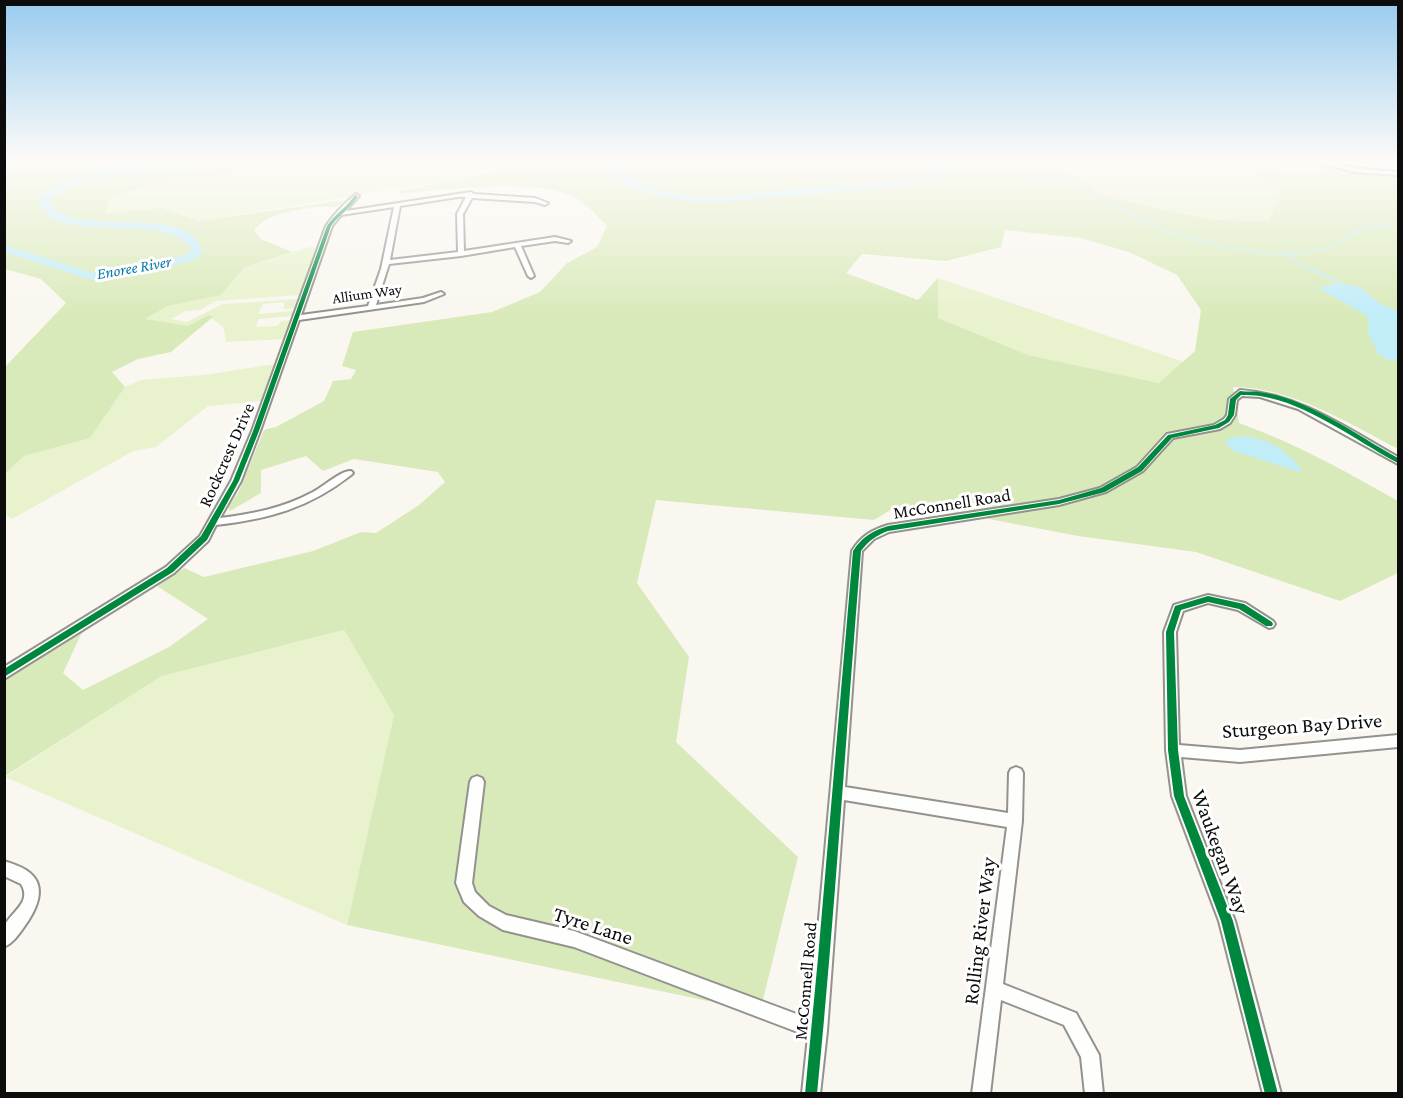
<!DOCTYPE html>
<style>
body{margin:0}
#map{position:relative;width:1403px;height:1098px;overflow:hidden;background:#faf7f0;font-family:"Crimson Pro",serif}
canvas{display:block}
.frame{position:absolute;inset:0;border:6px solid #0c0c0c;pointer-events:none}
</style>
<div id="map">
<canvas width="1403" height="1098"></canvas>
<div class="frame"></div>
</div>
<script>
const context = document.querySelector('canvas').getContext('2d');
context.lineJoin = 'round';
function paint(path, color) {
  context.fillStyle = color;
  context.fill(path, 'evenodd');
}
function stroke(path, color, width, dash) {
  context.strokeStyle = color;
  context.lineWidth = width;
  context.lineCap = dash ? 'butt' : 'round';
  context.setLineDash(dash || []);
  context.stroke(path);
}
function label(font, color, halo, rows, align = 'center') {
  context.font = font + ' "Crimson Pro",serif';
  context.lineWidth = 6;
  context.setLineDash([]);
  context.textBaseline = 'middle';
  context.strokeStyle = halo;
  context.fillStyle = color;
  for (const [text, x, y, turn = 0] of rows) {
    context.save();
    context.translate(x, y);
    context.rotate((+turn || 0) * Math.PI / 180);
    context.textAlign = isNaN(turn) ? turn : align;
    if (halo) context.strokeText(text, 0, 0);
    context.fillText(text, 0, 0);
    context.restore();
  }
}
paint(new Path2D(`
 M359,161h135l-13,11 -27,8 -255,41 -37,-13 -58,5 7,-15 69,-22h35l77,-8 28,3z
 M1025,161h212l44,30 -11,30 -55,-1 -72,-15 -43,-11 -22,-18 -52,-12z
 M313,246l4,5 -17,44 -85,6 -15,9 -15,1 -14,8 16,3 36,-18 76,-5 -3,9 -12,1v-7l-21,2 -5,10 37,-3 -1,5 -36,3 -2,8 22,-1 3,-5 12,-1 -9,19 -58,3 -2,-14 -16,-13 -20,11 -44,-6 24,-14 53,-11 24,-28z
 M938,278l246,84 -25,21 -131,-28 -90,-37z
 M275,364l-14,37 -53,5 -52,41 -23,4 -121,68 -7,-5v-40l19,-18 66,-18 35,-51 16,-7 63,-5z
 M344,630l50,85 -47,210 -342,-148 157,-101z`), '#e8f2cd');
paint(new Path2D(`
 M19,161h54l18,3 12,-3h256l-39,10 -28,-3 -77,8h-35l-69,22 -6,15 57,-5 37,13 146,-21c-8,10 -14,6 -25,7 -21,2 -52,6 -66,23l7,9 31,13 -47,15 -24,28 -53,11 -23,13 43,7 20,-11 5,2 -42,35 -33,7 -26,13 13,15 -35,51 -66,18 -19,18v-107l61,-64 -25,-24 -36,-10v-105z
 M502,161h523l1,3 52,12 22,18 43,11 72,15 54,1 12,-30 -44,-30h25l-4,3c14,7 52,15 65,7l-6,-6 81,10v274c-51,-26 -106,-62 -165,-62l6,36c56,20 108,49 159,78v72l-58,28 -144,-49 -118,-16 -105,-20 -79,-8 -20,12 -218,-20 -19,83 52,74 -13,85 122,115 -38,155 -413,-87 47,-210 -50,-85 -182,46 -157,100v-97l6,-4 73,-47 -21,45 20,17 86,-43 39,-28 -51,-33 27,-18 20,9 109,-26 48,-19 15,1 43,-28 26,-23 -7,-10 -84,-13 -31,12 -17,-15 -45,14v23l-31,18 -2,-4 10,-14 26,-63 12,-3 48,-26 9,-20 18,-2 5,-9 -14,-4 11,-34 139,-20 48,-20 27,-29 30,-16 10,-21c-9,-9 -19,-21 -31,-28 -40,-22 -132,-8 -177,-4v-3l86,-17 11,-5zM1005,230l75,8 49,14 48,23 24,35 -6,41 -36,32 -131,-28 -90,-37v-40l-20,22 -72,-27 16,-19 84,7 55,-14z`), '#d9eaba');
paint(new Path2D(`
 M1340,283l20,4 19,16 19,9v48h-10l-11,-7c-1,-8 -6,-12 -8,-19 -2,-8 2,-12 -3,-19l-48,-27z
 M1243,436c26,3 43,13 59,34l-3,2 -9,-3 -56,-18 -9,-8 5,-5z`), '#c1edf9');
stroke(new Path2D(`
 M962,167l113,15c22,9 38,25 59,35 50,25 128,43 183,34 17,-3 26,-13 41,-20 12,-6 26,-6 40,-8
 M1281,252l29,17`), '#c1edf9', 1.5);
stroke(new Path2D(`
 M1308,268l32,15`), '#c1edf9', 2);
paint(new Path2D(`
 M213,161h13c-16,12 -39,9 -58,10 -43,1 -83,3 -119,29 10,38 119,8 146,38 3,3 5,8 7,12l-3,7 -8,4 -76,17 -23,2 -88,-28v-7l89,28 22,-1 68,-16 9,-6c-25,-43 -145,0 -153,-51 31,-32 87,-32 128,-34 15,0 31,1 46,-4z
 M601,161h9c50,52 133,33 197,27 30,-2 62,-3 91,-8 18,-3 36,-10 54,-14 22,-5 45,-5 68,-5l-65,10 -56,15 -178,16 -37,-1 -45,-10 -21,-11z`), '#c1edf9');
const minor = new Path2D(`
 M1315,161h10l29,7 44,4v3l-44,-3z
 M471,192l3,2 61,4 13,5 -3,2 -10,-3 -63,-4 -9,16 1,37 91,-14 16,4 -3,2 -13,-2 -34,5 13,30 -3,2 -3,-2 -13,-29 -54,9 -72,8 -13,41 47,-7 18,-6 3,2 -20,8 -125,18 -39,111 -19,50 -21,37c32,-4 63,-10 91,-25 11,-5 30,-23 40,-22l2,2 -2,2c-42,33 -82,44 -135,50l-8,16 -34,32 -170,106v-12l162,-100 34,-31 31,-55 21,-50 74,-205c8,-12 19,-23 30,-32l3,2 -13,15zM458,197h8l-9,17 1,38 -68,8 10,-54zM394,207l-13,62 -13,37 -67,9 31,-89 9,-11z
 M1240,390c60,4 108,39 158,67v7l-100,-55 -38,-12 -18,-1 -5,4 -2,15 -5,8 -10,6 -47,9 -30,33 -37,21 -47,13 -170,27 -15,7 -12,12 -17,236 163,26 1,-40 2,-4 5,-2 5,2 2,4 -1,48 -19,163 73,29 23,42 4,39h-18l-4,-37 -17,-32 -63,-25 -11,94h-18l35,-267 -163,-27 -17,231 -7,63h-18l6,-58 -234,-89 -71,-17 -24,-14 -15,-14 -8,-19 14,-101 2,-4 5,-2 5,2 2,4 -12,101 3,9 14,14 17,9 68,16 236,88 42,-468c9,-15 20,-21 36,-26l171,-26 41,-11 37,-21 30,-33 47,-9 10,-6 3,-4 2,-16z
 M1208,595l37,8 28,18 2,3 -2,3 -4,1 -31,-18 -30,-7 -25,8 -7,21 3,113 61,5 158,-15v12l-158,15 -59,-5 5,39 49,125 46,173h-18l-44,-173 -47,-125 -6,-46 -2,-118 10,-27z
 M4,861c9,3 19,6 26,12 18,15 5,39 -6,54 -5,7 -11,16 -20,20 0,-6 -1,-15 0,-20 5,-14 29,-24 17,-43l-17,-8z`);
stroke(minor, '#93928f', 4);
paint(minor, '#fefefd');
paint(new Path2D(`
 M355,195l3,1c-7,12 -19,19 -27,30l-72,205 -20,50 -32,59 -34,32 -169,105v-8l163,-101 34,-32 32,-55 20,-50 74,-205c8,-12 20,-19 28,-31z
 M1240,391c6,1 13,0 19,1 49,6 97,43 139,66v5l-2,-1c-41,-22 -89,-59 -136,-66 -6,-1 -12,-1 -19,-1l-5,5 -2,15 -5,7 -10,6 -47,10 -30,33 -37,21 -46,12 -171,27c-11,4 -20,10 -27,20 -15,181 -26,362 -44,543h-12l13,-136 35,-407c9,-14 19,-20 35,-25l171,-26 42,-12 37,-21 30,-32 47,-10 10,-5 3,-5 2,-16z
 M1208,596l36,8 28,18 1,2 -1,2h-6l-27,-17 -31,-7 -27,8 -7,22 4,118 6,46 49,125 45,173h-13l-44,-173 -47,-125 -6,-46 -2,-118 9,-26z`), '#00873e');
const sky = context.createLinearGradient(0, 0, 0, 315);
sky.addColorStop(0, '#98cbef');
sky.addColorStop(0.51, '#fdfbf8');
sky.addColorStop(1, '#fdfbf800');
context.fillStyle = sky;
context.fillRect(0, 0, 1403, 315);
label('15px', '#0c0c0c', '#fff', [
 ["Allium Way",367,294,-8]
]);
label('italic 16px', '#087aab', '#fff', [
 ["Enoree River",134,268,-10]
]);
label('18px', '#0c0c0c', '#fff', [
 ["Rockcrest Drive",227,455,-66],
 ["McConnell Road",952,504,-9],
 ["McConnell Road",806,981,-85]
]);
label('21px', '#0c0c0c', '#fff', [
 ["Sturgeon Bay Drive",1302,726,-4],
 ["Waukegan Way",1220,852,70],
 ["Tyre Lane",593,926,18],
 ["Rolling River Way",980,931,-83]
]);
</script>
